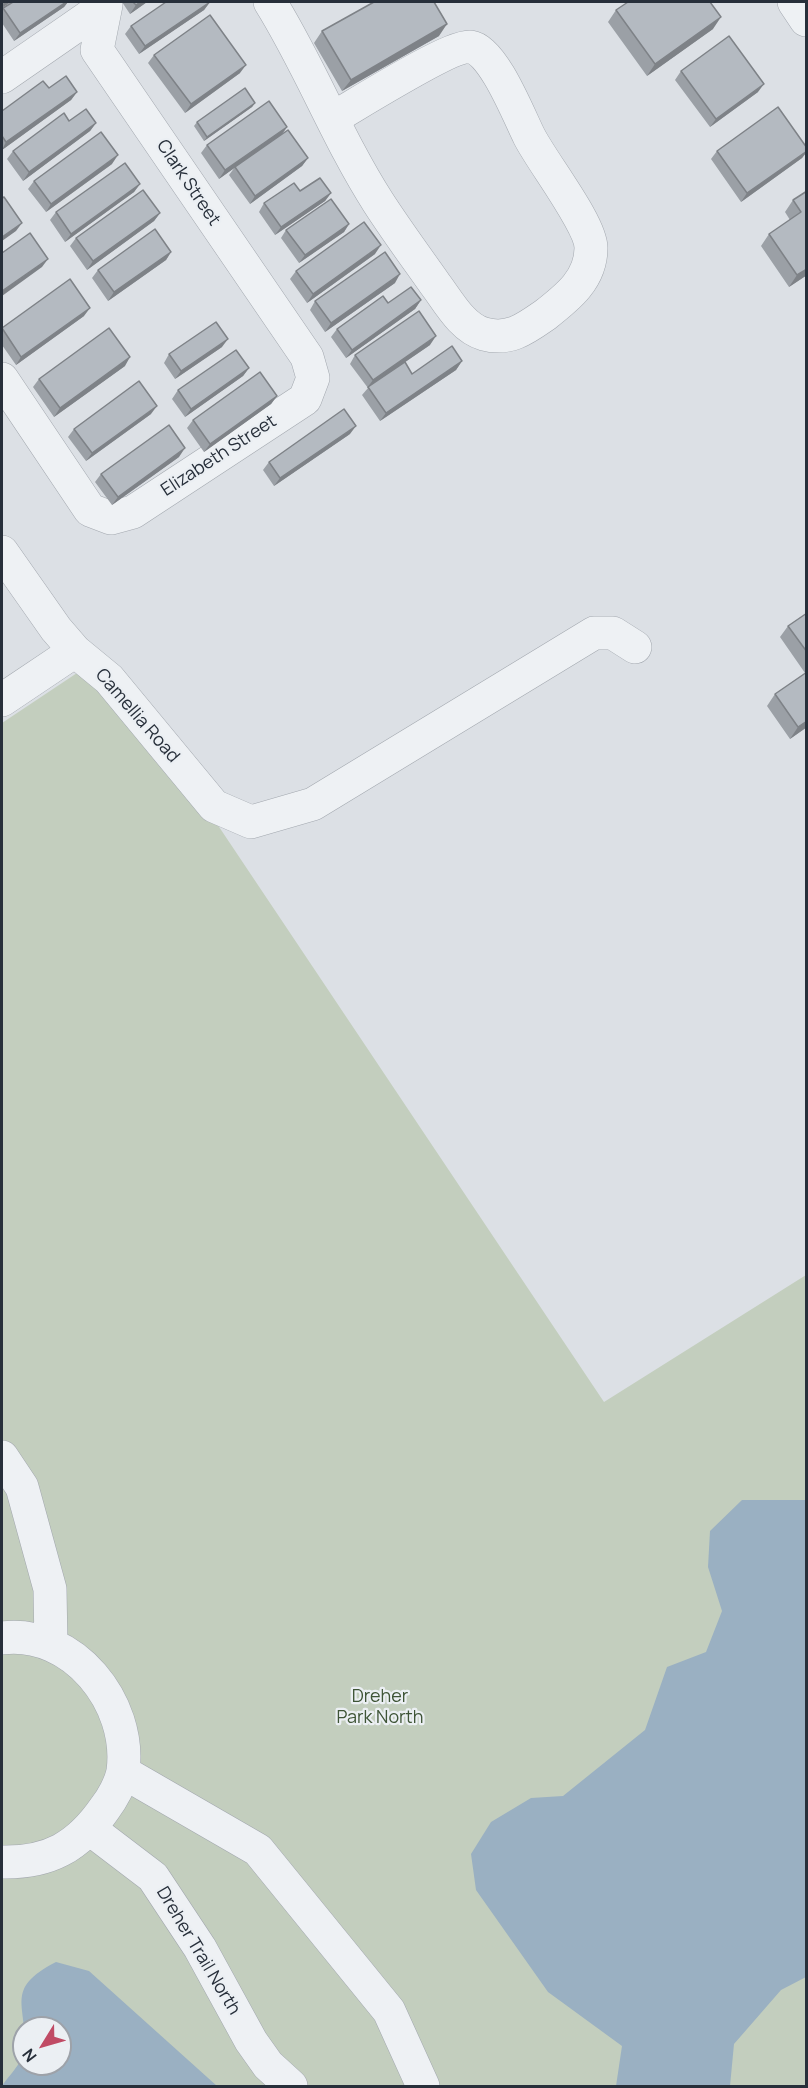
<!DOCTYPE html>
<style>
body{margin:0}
#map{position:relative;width:808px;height:2088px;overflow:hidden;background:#dce0e5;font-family:Manrope,sans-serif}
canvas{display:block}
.frame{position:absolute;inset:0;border:3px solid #272f3a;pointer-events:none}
.north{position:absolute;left:12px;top:2016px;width:60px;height:60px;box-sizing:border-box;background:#ebeff3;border:2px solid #9da2a9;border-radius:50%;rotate:233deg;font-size:16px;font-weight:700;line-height:24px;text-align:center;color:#272f3a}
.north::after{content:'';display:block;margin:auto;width:21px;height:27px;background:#c04b65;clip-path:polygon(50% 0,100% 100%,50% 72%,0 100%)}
</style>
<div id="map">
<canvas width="808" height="2088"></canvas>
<div class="frame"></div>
<div class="north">N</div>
</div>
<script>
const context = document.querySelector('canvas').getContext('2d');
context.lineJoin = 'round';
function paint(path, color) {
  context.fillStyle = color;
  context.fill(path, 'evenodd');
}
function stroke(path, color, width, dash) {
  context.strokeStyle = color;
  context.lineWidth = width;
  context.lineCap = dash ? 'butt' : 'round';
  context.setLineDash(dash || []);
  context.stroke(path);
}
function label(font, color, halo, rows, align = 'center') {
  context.font = font + ' Manrope,sans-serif';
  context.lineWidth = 4.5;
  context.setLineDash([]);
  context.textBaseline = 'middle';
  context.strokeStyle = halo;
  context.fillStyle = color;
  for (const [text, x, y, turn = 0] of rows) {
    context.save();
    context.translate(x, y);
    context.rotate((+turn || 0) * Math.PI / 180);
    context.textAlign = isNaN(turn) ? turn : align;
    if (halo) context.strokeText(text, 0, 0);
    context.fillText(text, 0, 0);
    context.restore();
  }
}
paint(new Path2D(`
 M104,655l500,747 202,-127v811h-804v-1363zM24,2028h36v36h-36z`), '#c3cebe');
paint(new Path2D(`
 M742,1500h64v477l-25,13 -47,54 -4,42h-114l6,-40 -74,-54 -72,-102 -5,-36 20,-32 40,-24 32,-2 82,-66 22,-63 39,-15 16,-41 -14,-44 2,-36z
 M56,1962l33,9 128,115h-215c5,-8 20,-23 22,-34 5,-47 -22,-62 32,-90zM24,2028h36v36h-36z`), '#9ab0c2');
const minor = new Path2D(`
 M270,2c40,64 67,136 108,200 18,28 38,55 57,82 13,17 27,44 49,50 25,7 41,-5 61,-19 23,-18 46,-36 46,-67 0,-24 -49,-86 -62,-112 -10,-20 -36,-86 -58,-89 -19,-3 -115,58 -138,71
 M794,2l12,18
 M2,77l104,-72
 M2,379l88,131 21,8 22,-6 172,-113 8,-21 -6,-21 -210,-307 9,-45 -3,-3
 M2,552l54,77 19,22 34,28 105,127 37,16 62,-18 281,-171h19l22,14
 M2,700l73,-49
 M2,1457l20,30 28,102 1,56
 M2,1638c71,-9 130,65 121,133 -2,12 -11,28 -18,37 -27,39 -56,55 -103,54
 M123,1772l135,78 131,161 34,75
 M90,1829l63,48 47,71 51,93 17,24 23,21`);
stroke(minor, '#a2a7ae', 34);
stroke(minor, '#eef1f4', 33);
paint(new Path2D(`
 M13,2h55l-4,5 -50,34 -12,-18v-13z
 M122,2h25l-17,12z
 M210,2l-6,8 -65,44 -14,-20 6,-8z
 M616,10l97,19 -66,47 -39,-54z
 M322,31l117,5 -97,55 -28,-48z
 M154,55l86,18 -55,40 -37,-50z
 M681,71l77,21 -48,35 -35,-47z
 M49,88l28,4 -6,8 -69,50v-39z
 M255,103l-3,4 -48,34 -10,-15 3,-4z
 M96,123l-6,8 -67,50 -16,-22 6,-8z
 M287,127l-5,8 26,23 -6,8 -52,38 -21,-29 6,-8 -16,12 -18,-26 6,-8z
 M807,148v4l-5,6 -61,44 -30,-43 6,-8z
 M112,164l-66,48 -18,-23 6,-8z
 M140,184l-6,8 -69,50 -15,-22 6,-8z
 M300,191l31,2 -6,8 -50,34 -16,-23 5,-9z
 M807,191v84l-18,12 -28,-41 8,-12 21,-14 -5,-8 8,-12z
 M160,213l-6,8 -67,49 -17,-24 6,-8z
 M349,224l-5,8 -45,31 -18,-25 5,-8z
 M171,252l-5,8 -58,41 -16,-23 6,-8z
 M375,254l-68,49 -17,-24 6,-8z
 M395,283l-70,49 -15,-22 5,-9z
 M421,300l-6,9 -69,49 -15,-21 6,-8 51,-26z
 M84,316l-68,49 -14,-20v-17z
 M430,345l-32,22 14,7 50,-13 -6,9 -76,51 -18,-26 6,-7 -18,-24 5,-9z
 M222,347l-47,32 -11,-16 5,-9z
 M125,366l-71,51 -21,-30 6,-8z
 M249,368l-6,8 -58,41 -13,-18 6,-9z
 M277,396l-6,8 -67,48 -17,-24 6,-8z
 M151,414l-65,47 -18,-24 6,-8z
 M350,434l-76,52 -11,-16 6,-8z
 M179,457l-67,48 -17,-23 6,-8z
 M807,613v114l-17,12 -23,-33 8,-12 30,-21 -25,-36 8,-11z`), '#9ba0a6');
paint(new Path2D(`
 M5,2h6l-9,6v-4z
 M66,2h2l-4,5 -50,34 6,-8z
 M141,2h6l-17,12 6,-9z
 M210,2l-6,8 -65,44 6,-8z
 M721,17l-8,12 -66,47 8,-12z
 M447,24l-8,12 -97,55 9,-11z
 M246,65l-6,8 -55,40 6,-9z
 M764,84l-6,8 -48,35 6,-8z
 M77,92l-6,8 -69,50 4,-8z
 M255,103l-3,4 -48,34 3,-4z
 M96,123l-6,8 -67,50 6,-9z
 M287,127l-6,8 -62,44 6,-9z
 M807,151l-5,7 -61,44 6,-9z
 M118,155l-6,9 -66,48 5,-8z
 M308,158l-6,8 -52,38 5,-8z
 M140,184l-6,8 -69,50 6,-8z
 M331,193l-6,8 -50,34 6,-8z
 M160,213l-6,8 -67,49 6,-9z
 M22,223l-6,8 -14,10v-4z
 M349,224l-5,8 -45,31 6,-8z
 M381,245l-6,9 -68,49 6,-9z
 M171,252l-5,8 -58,41 6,-9z
 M48,259l-6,8 -40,29v-5z
 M807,269v6l-18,12 8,-12z
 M400,274l-5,9 -70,49 6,-9z
 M421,300l-6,9 -69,49 6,-8z
 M90,308l-6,8 -68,49 5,-8z
 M436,336l-6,9 -63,43 6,-8z
 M228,339l-6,8 -47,32 6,-8z
 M130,357l-5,9 -71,51 6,-9z
 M462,361l-6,9 -76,51 6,-8z
 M249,368l-6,8 -58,41 6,-8z
 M277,396l-6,8 -67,48 6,-8z
 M157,406l-6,8 -65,47 6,-8z
 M356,426l-6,8 -76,52 6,-8z
 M185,448l-6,9 -67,48 6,-8z
 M807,721v6l-17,12 8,-12z`), '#7e8287');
const building = new Path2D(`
 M13,2h53l-46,31 -17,-25z
 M133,2h8l-5,3z
 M166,2h44l-65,44 -14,-20z
 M374,2h60l13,22 -96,56 -29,-49z
 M628,2h82l11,15 -66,47 -39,-54z
 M210,15l36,50 -55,39 -37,-49z
 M729,36l35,48 -48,35 -35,-48z
 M66,76l11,16 -71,50 -4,-6v-25l41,-30 6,7z
 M245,88l10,15 -48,34 -10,-15z
 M269,101l18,26 -62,43 -18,-25z
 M778,107l29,41v3l-60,42 -30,-42z
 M86,109l10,14 -67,49 -16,-21 51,-38 5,8z
 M288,130l20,28 -53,38 -20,-29z
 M101,132l17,23 -67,49 -17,-23z
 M125,163l15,21 -69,50 -15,-22z
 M320,178l11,15 -50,34 -17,-24 30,-20 6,8z
 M143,190l17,23 -67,48 -17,-23z
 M807,191v78l-10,6 -28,-41 32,-22 -8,-12z
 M4,197l18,26 -20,14v-39z
 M331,199l18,25 -44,31 -19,-25z
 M364,222l17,23 -68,49 -17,-23z
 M155,229l16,23 -57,40 -16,-22z
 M30,233l18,26 -46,32v-38z
 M385,252l15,22 -69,49 -16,-22z
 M70,279l20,29 -69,49 -19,-29z
 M411,287l10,13 -69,50 -15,-21 46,-33 5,7z
 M419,311l17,25 -63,44 -18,-25z
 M216,322l12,17 -47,32 -12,-17z
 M109,328l21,29 -70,51 -21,-29z
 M452,346l10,15 -76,52 -18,-26 37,-25 7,12z
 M236,350l13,18 -58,41 -13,-19z
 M260,372l17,24 -67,48 -17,-24z
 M139,381l18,25 -65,47 -18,-24z
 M344,409l12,17 -76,52 -11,-16z
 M169,425l16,23 -67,49 -17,-23z
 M807,613v39l-19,-26z
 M807,672v49l-9,6 -23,-33z`);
paint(building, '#b4bac1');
stroke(building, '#7e8287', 1.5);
label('18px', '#272f3a', '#ebeff3', [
 ["Clark Street",188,183,56],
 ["Elizabeth Street",219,456,-33],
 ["Camellia Road",137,716,49],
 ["Dreher Trail North",198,1951,59]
]);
label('18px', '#3e5436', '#ebeff3', [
 ["Dreher",380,1697],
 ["Park North",380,1718]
]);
</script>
